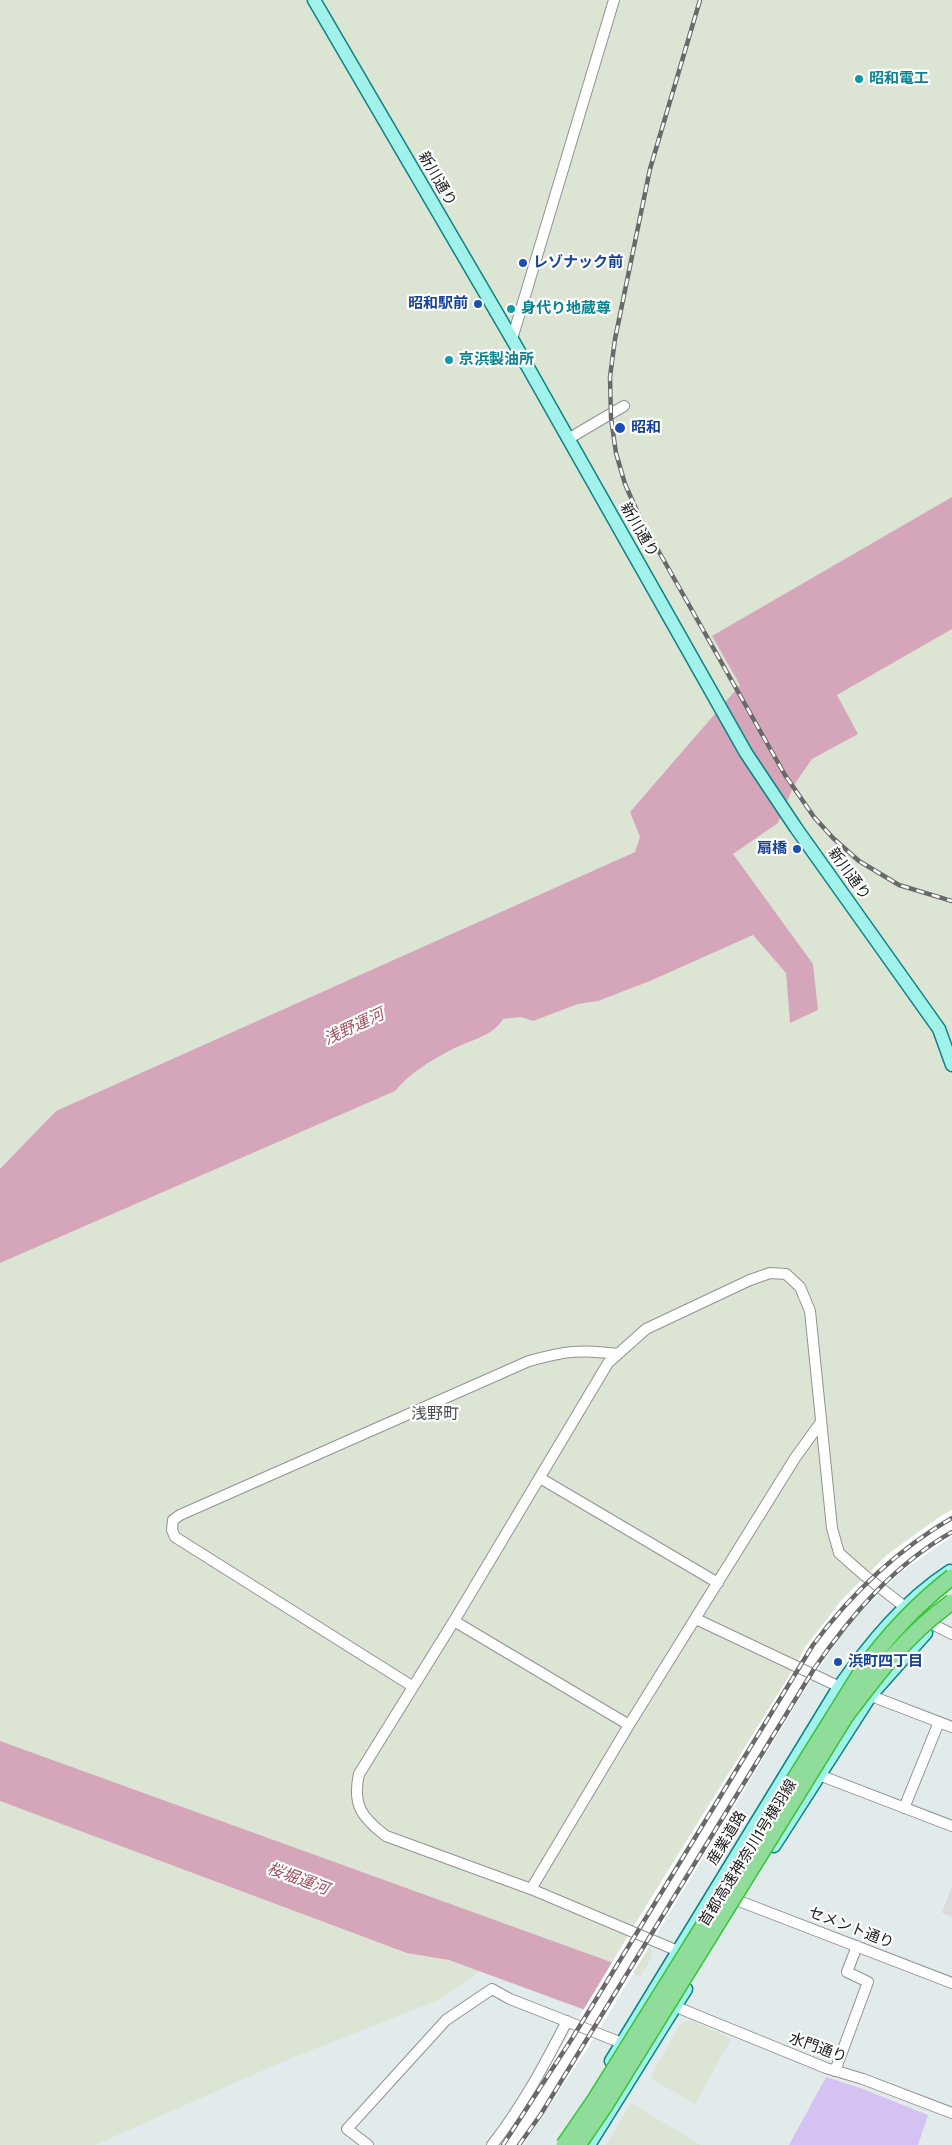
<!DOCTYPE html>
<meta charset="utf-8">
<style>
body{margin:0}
canvas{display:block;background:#e1ebec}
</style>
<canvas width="952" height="2145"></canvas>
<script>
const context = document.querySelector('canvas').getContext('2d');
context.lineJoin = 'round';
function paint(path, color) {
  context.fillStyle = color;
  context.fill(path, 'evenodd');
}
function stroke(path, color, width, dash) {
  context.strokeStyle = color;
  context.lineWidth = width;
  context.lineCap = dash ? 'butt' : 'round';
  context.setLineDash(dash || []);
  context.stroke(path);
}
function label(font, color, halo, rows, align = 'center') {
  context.font = font + ' Cabin,"Noto Sans JP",sans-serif';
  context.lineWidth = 4.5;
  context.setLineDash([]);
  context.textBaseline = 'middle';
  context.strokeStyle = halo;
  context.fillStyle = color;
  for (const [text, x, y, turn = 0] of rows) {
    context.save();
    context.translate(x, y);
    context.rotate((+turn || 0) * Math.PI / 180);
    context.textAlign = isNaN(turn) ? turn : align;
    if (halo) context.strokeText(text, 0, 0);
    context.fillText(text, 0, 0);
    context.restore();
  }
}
paint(new Path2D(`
 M0,0h952v497l-239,139 28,49 -111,127 10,25 -5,15 -579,259 -56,58z
 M952,629v881l-10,5 -55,40 -45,44 -38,49 -5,12 -169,272 20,13 2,12 -12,20 -18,-11 -622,-225v-478l395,-172 11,-14 45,-27 47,-22 4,-9 19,-2 12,4 45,-17 20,-3 52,-20 103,-46 33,38 4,49 28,-12 -5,-46 -80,-110 44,-31 17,-38 18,-26 45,-25 -20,-39z
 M0,1801l407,152 42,7 31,11 -39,28 -157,62 -189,84h-95z
 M691,2020l40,19 -36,65 -45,-26 31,-55z
 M631,2103l70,42h-95z`), '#dce4d4');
paint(new Path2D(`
 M826,2077l37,12 65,26 -10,30h-129z`), '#d6c1f3');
paint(new Path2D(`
 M952,1885v32l-10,-4z`), '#dbdbdb');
paint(new Path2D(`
 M952,497v132l-115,66 21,39 -46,25 -18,26 -16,38 -45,31 80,110 5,46 -28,13 -4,-50 -33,-38 -103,46 -52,20 -20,3 -45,17 -12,-4 -18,2c-9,17 -36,22 -52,31 -21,11 -41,23 -56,41l-395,172v-94l56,-58 579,-259 5,-15 -10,-25 110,-127 -28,-49z
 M0,1741l622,225 -26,48 -147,-54 -42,-7 -407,-152z`), '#d5a6ba');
paint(new Path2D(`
 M952,1510v26l-52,37 -41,41 -19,23 -34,51 -217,358 -66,99h-26l58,-88 88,-146 156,-251 5,-11 38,-49 45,-45 55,-40z`), '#fff');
const minor = new Path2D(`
 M512,339l102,-339
 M568,439l56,-33
 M540,1478l178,105
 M696,1619l148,70
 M454,1621l175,104
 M412,1686l-237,-149 -3,-7 1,-10 7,-5 349,-154c36,-10 52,-12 89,-7
 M866,1694l86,33
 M819,1775l133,51
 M904,1808l35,-86
 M531,1889l98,-164 166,-267 26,-36
 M739,1901l213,82
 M678,1951l-147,-62 -145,-53c-24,-18 -34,-31 -27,-62l95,-153 154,-258 38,-34 104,-49 20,-7 16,1 14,13 10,24 22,217 7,25 25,22 41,32 29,18 18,9
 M669,2004l157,64 37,11 89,34
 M835,2071l33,-89 -21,-10 10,-26
 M368,2145l-21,-16 99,-109 46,-31 18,10 112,44
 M492,2145c30,-38 53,-81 75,-124`);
const major = new Path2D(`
 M314,0l198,339 234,414 50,75 143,201 13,36
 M774,1846l97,-151 55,-62
 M611,2061l228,-374c31,-44 65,-86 111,-116
 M589,2145l97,-156`);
stroke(minor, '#929292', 12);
stroke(major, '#0e8384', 15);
stroke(minor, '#fff', 10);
stroke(major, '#a0f2ea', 12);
const rail = new Path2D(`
 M700,0l-50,169 -35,170 -5,38 1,41 5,35 9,31 16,36 144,255 29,42 19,21 26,23 40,24 53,16
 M503,2145l70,-108 240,-392c38,-51 84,-95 139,-127
 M519,2145l22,-31 273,-445c37,-54 80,-104 138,-137`);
stroke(rail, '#696969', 4.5);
stroke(rail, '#fff', 2.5, [8]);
const highwayBridge = new Path2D(`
 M564,2145l31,-45 267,-429c26,-36 55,-67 90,-94
 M578,2145l26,-38 241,-390c32,-43 63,-84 107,-115`);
stroke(highwayBridge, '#35c434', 18, []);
stroke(highwayBridge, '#90dc9b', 15);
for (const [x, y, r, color] of [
 [859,79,5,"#0f9aa8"],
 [523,263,5,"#1a4fb4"],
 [478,304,5,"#1a4fb4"],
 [511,309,5,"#0f9aa8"],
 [449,360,5,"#0f9aa8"],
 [620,428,6,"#1a4fb4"],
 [797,849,5,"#1a4fb4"],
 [838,1662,5,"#1a4fb4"]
]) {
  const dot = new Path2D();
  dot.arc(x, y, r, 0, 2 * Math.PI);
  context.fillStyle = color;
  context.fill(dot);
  stroke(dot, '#fff', 2);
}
label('bold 15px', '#0d838f', '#fff', [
 ["昭和電工",869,79],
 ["身代り地蔵尊",521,309],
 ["京浜製油所",459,360]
], 'left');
label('15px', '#1b1b1b', '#fff', [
 ["新川通り",437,179,60],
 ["新川通り",639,530,60],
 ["新川通り",849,874,54],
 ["産業道路",727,1838,-59],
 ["首都高速神奈川1号横羽線",748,1853,-58],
 ["セメント通り",851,1928,21],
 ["水門通り",818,2048,20]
]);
label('bold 15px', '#164399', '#fff', [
 ["レゾナック前",533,263],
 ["昭和駅前",468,304,"right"],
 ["昭和",631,428],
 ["扇橋",787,849,"right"],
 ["浜町四丁目",848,1662]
], 'left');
label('italic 16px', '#a0525f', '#fff', [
 ["浅野運河",354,1027,-25],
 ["桜堀運河",298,1879,20]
]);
label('16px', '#4e4e4e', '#fff', [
 ["浅野町",435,1414]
]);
</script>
